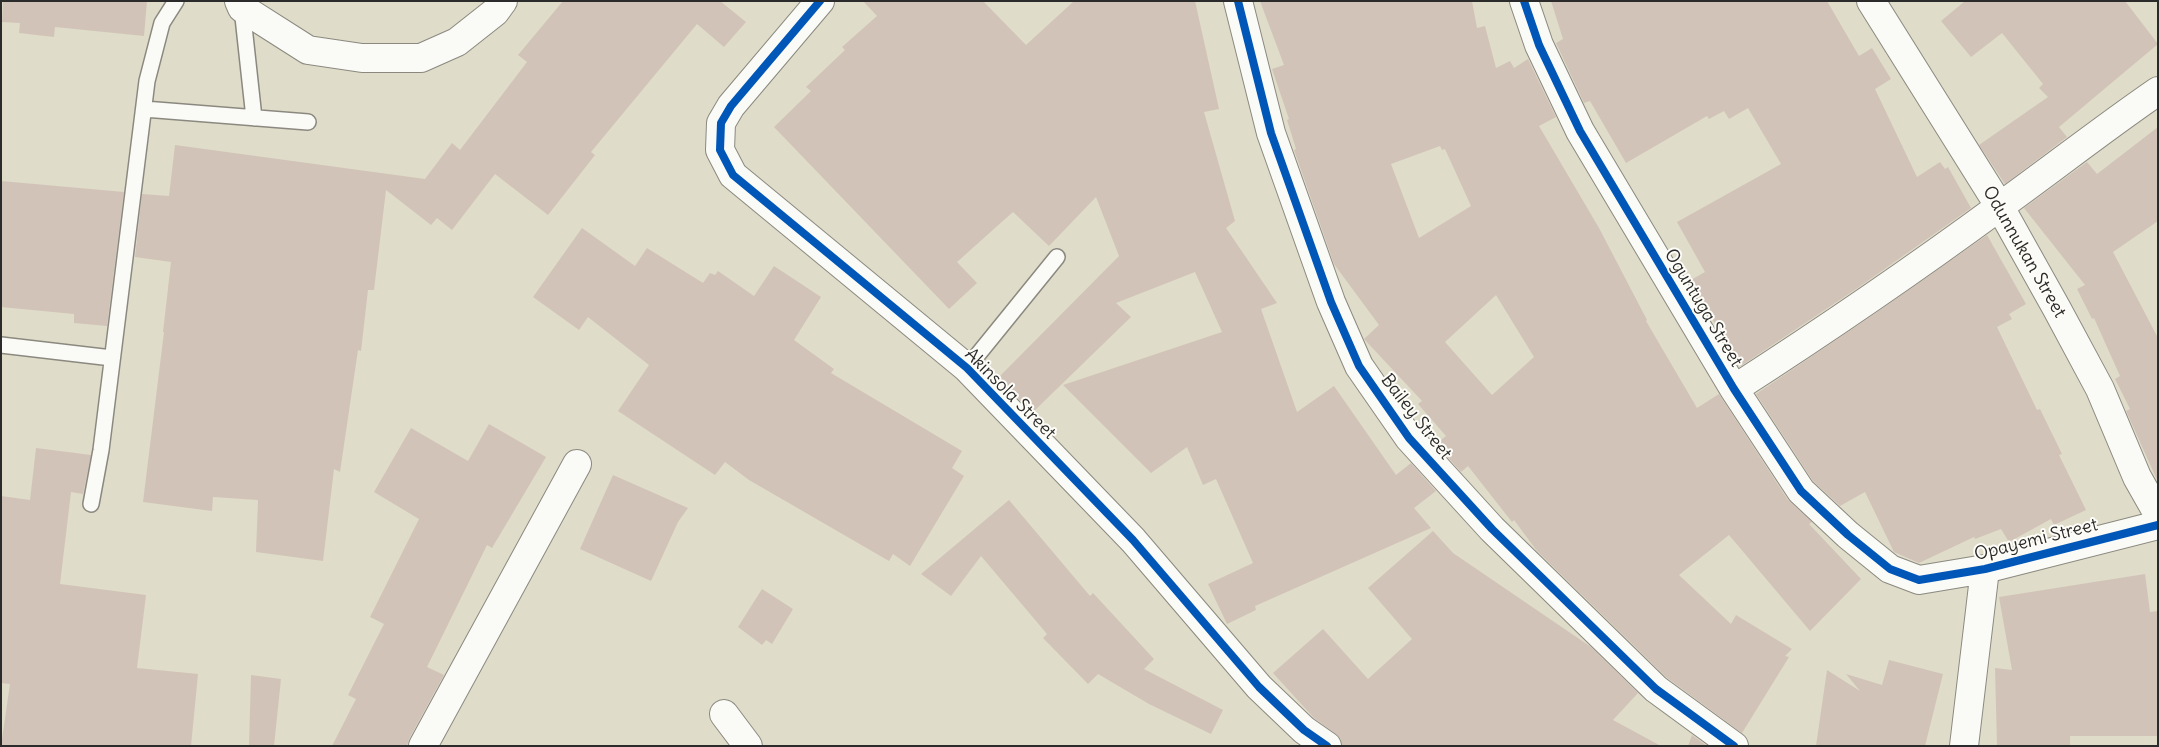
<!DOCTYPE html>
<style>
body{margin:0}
#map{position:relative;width:2159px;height:747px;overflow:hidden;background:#dfdcc9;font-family:Delius,sans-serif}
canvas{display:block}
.frame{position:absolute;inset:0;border:2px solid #2b2b2b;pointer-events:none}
</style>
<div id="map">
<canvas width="2159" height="747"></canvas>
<div class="frame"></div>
</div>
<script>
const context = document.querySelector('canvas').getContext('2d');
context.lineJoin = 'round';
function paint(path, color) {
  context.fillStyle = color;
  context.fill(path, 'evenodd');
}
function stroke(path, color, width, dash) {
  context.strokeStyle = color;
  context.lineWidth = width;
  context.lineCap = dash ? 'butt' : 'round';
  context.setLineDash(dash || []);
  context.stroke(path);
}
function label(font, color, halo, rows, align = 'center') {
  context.font = font + ' Delius,sans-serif';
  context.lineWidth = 4;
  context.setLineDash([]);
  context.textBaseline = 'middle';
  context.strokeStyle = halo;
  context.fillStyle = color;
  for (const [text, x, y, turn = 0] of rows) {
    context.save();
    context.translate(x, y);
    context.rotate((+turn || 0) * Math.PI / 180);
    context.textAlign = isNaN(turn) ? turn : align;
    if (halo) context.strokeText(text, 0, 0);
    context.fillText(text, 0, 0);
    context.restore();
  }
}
paint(new Path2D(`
 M3,1h144l-3,35 -89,-9 -1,10 -35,-4 1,-10 -18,-1z
 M563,1h157l26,21 -22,25 -27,-23 -106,128 4,3 -47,60 -53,-41 -43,56 -15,-12 -6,7 -45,-35 -12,100h-6l-7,61 -3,-1 -18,122 -6,-3 -11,92 -67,-9 2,-52 -45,-3 -1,14 -69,-9 21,-170h-1l8,-70 -36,-5 7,-63 27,2 6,-51 250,34 27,-36 8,7 67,-88 -9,-7z
 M863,1h120l43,44 48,-44h121l24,108 -15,3 31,109 -9,7 51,75 -16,6 36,103 37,-26 62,89 15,-12 25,28 -22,17 17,20 -176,78 1,4 -29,14 -19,-40 45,-21 -37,-84 -13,6 -16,-38 -36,26 -88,-88 159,-53 -27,-60 -79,31 15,14 -99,96 -34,-35 121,-122 -23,-59 -47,49 -36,-34 -56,50 20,21 -28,26 -175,-182 37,-36 -5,-4 39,-37 -3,-3 35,-31z
 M1260,1h212l5,27 8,-2 11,42 14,-7 4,7 14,-9 28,58 -17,9 60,102 48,92 -1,1 51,87 22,-14 69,106 24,22 -3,2 52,55 -51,52 -81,-96 -50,40 52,49 5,-9 56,34 -7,7 4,1 -47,76 -76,-56 -129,-126 -23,-31 -2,2 -44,-56 -7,6 -25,-28 10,-8 -28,-32 4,-3 -58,-62 15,-14 -45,-61 -40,-114 2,-1 -9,-29 2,-1 -17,-50 12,-4zM1440,146l2,4 3,-1 26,57 -52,32 -28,-74zM1496,295l38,62 -42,38 -47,-53z
 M1551,1h276l32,55 13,-8 19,31 -16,10 42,88 23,-15 5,7 3,-2 23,41 -112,79 -118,79 -52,-85 16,-9 -28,-50 104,-58 -33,-56 -19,11 -5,-8 -15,8 -2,-3 -81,47 -36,-62 -6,2 -28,-60 7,-4z
 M1965,1h160l33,43 -99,83 8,10 -62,47 -26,-39 69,-48 -9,-9 4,-4 -41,-51 -31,24 -30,-36z
 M2158,127v94l-45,31 45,86v144l-32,-71 4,-2 -15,-30 5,-3 -26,-58 -2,1 -15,-30 8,-4 -61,-77 63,-46 10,12z
 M1,181l123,11 -17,134 -33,-3v-9l-73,-7z
 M582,228l53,38 12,-18 56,35 7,-10 5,2 3,-4 36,25 20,-30 47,31 -27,43 40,29 -3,4 131,78 -10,17 12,8 -54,90 -17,-12 -4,7 -140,-81 -24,-18 -10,13 -97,-64 31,-46 -61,-48 -9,13 -46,-33z
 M1987,235l39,69 -17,10 3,5 -15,8 40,83 3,-1 22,45 -3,1 27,55 -32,15 -3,-6 -42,23 -8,-13 -26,10 -1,-2 -55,26 -25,-11 -29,-60 -25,14 -27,-25 -57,-87 120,-81z
 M489,424l57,33 -54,91 -5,-3 -60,122 17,8 -35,64 -2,7h-75l24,-47 -8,-4 36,-71 -14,-7 49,-98 -45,-27 37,-64 57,33z
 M36,448l55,7 -8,39 -12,-2 -11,92 86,11 -9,73 61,6 -7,72h-190l9,-62 -9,-1v-187l29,4z
 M613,475l75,33 -10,14 -27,59 -71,-32z
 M1009,500l81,96 3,-3 61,66 -10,10 79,41 -12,24 -62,-30 -51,-30 -10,10 -45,-46 4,-4 -66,-78 -30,40 -30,-22z
 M1433,531l20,22 138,94 47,46 -25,27 48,26h-319l-1,-7 -5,-5 -22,-16 -41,-45 50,-44 45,50 44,-40 -44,-51z
 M2145,574l5,38 8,-1v125h-88v10h-73l-2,-78 17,2 -13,-73z
 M762,589l31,20 -21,35 -6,-4 -4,5 -24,-18z
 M1889,660l54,14 -18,72h-109l11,-76 33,21 -14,-17 36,11z
 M251,675l30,4 -7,67h-25z
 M1692,735l15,11h-19z`), '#d2c3b8');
const service = new Path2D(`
 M242,8l12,110
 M144,109l164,13
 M1,345l111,13
 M967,368l90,-111
 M91,504l10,-54 46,-369 15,-58 14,-22`);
const minor = new Path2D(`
 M239,1l3,7 66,42 54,8h59l36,-16 38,-30 8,-11
 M820,1l-89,105 -10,17 -1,27 13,25 234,193 166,172 126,147 45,43 23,16
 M1238,1l33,132 60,169 28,64 50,72 83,91 164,160 78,57
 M1524,1l15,44 41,86 154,258 67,102 47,44 42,34 29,11 66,-11 173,-44
 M1871,1l129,206 57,102 43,80 37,88 21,37
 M1734,389c90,-58 178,-118 265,-182 53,-38 105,-79 159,-116
 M724,714l24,32
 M423,746l154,-282
 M1964,746l21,-177`);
stroke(service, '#8b897f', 18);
stroke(minor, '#8b897f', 30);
stroke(service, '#fafaf7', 15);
stroke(minor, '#fafaf7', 28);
stroke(new Path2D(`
 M820,1l-89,105 -10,17 -1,27 13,25 234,193 166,172 126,147 45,43 23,16
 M1238,1l33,132 60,169 28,64 50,72 83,91 164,160 78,57
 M1524,1l15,44 41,86 154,258 67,102 47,44 42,34 29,11 66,-11 173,-44`), '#0057b8', 8);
label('18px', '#2b2b2b', '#fdfcf7', [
 ["Odunnukan Street",2024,252,60],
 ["Oguntuga Street",1703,308,59],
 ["Akinsola Street",1010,394,45],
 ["Bailey Street",1416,417,52],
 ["Opayemi Street",2036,540,-14]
]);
</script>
